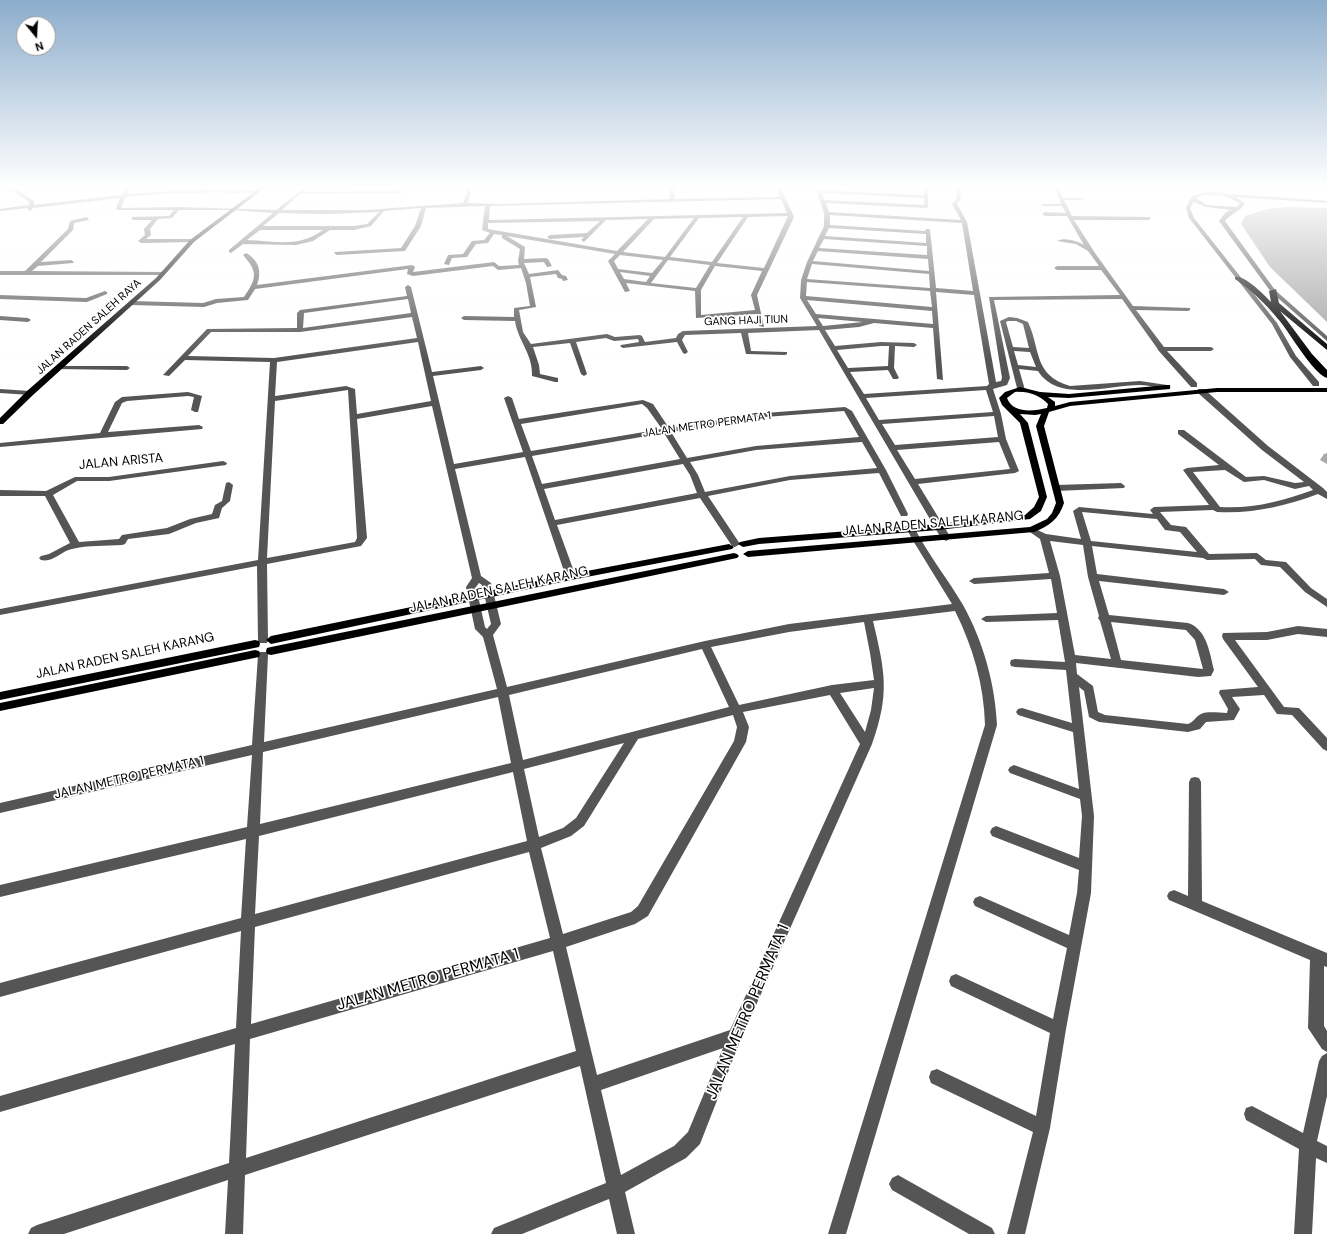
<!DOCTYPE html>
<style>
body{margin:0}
#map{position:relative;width:1327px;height:1234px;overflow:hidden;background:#fff;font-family:"DM Sans",sans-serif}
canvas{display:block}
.north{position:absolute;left:16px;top:16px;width:40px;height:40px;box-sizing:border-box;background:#fff;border:1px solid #999;border-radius:50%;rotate:162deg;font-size:11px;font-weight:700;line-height:16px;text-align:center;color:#000}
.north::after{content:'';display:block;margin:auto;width:14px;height:18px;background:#000;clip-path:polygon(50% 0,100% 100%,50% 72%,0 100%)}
</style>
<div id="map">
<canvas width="1327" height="1234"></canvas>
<div class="north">N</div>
</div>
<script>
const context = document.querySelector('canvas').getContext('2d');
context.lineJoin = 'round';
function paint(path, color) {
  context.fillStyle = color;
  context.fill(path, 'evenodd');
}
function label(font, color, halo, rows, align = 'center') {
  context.font = font + ' "DM Sans",sans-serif';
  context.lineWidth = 3.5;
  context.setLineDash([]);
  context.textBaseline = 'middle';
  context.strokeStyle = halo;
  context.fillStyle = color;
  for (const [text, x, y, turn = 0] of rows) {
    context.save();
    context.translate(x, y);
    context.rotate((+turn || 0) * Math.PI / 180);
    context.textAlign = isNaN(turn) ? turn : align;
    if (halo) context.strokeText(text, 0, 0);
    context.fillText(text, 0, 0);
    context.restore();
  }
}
paint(new Path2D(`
 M1286,207l41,1v114l-57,-55 -29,-43 4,-8 22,-7z`), '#a3a3a3');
paint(new Path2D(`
 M126,186h19l-15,2 -3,6 76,-5 54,2 2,1 -2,1c-44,-1 -88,-1 -132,4l-4,11 58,-1 97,3 28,-22 2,1 -2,3 97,-1 2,1 -2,1 -101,1 -18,16h83l98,-7 4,-11 -3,-4v-2h5l-1,2 3,4 -3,11 31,1 171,-5 -1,-13h4l2,13 105,-2 -4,-11h4l14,31 -37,78 7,32 -5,-1 -3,-12 -60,4 -1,-27 -69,-8 4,8 -5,1 -17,-31 7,-7 -108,-18 18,11 -1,12 22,-1 2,1 4,7 -5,1 -3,-5 -20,1 5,11 29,-4 4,5 4,1 2,4 -5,1 -1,-2 -4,-1 -2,-4 -26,3 6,30 -17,3 4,22 8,12 76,-10 8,3 25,-2 2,1 3,6 31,-4 2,-4 5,-3 134,-5 -17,-28 1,-18 6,-18 17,-36v-13l-9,-27h4l2,4 103,5v-6l-28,-3h32v21l-2,1 -100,-5 3,9 132,8 -9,-16 5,-5 -2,-13h4l2,13 -4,5 10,18 29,160 5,-1 1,-3 -13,-81 131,-2 -19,-25h-44l-3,-2 3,-2h42l-11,-15 -12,-7 -19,-3c7,-4 20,0 27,4l-17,-29h-22l-3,-2 3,-2 21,1 -4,-7h-19l-2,-1 2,-1h18l-6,-16 -53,1 -2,-1 2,-1 56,-1 5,12h19l2,1 -2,1h-18l8,16 79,1 -2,3h-75l21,33 38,53 57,2v2l-2,1 -52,-1 28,37h47l3,2 -3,2h-44l30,32v4h-6l-33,-37 -1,-2 -35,-49 -128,1 16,78 -3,7 -14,4 8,25 5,25 13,32 -4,2 -97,11 33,54 -5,3 -5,-3 -122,-208 -71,3 3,18 36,1v2l-2,1 -39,-1 -5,-21 -56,2 -3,5 6,12 -3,2 -2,-1 -6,-11 -54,6 -3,-2 1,-1 18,-3 -1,-3 -24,2 -8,-3 -30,4 11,32 -3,2 -3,-2 -11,-31 -37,4 6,18 1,9 18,4v4h-3l-23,-6c1,-22 -14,-35 -17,-55l-51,-1 -3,-2 3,-2 50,1v-9l16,-2 -4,-23 -5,-15 -23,2 -5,-4 -80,10 -6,-2 1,-5 -153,20 -7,11 -31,3 -13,4 -73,-2 -3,-2 3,-2 72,2 13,-4 28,-2c13,-19 14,-25 -1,-42l3,-2c13,7 16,19 11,32l155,-20 3,2 -2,5 81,-10 5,4 20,-1 -1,-4 2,-12 -18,-11v-3l-8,-1 -6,9 -12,1 -9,13 -15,1 -3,7 -5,-1 4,-9 15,-1 9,-13 12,-1 6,-7 -8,-3 3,-24 -59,2 -5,18 -16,25 -68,4 -3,-2 1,-1 66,-4 14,-22 6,-18 -37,3 -13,15 -17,4h-24l-17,11 -17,4 -53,-1 -12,9 -2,-1v-2l44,-37 -41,-3h-53l-7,8 -14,1 -8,10 1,6 -5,4h46l3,2 -1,1 -53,1 -3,-2 7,-6 -1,-6 8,-9h-19l-2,-3 38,-1 5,-6h-56l-2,-1 4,-11 -87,10 -3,3 -2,-1v-2l-28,3v-2l29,-4v-3l-14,-10 -15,-3v-2l18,3 16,11v4l88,-10zM822,193l102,5v7l-100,-5zM781,199l6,14 -298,7 1,-14zM379,212l-12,12 -13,2h-91l16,-13 48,1zM830,215l132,8 11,68 -37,-3 -6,-59h-4l-1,2 -95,-6zM788,216l-24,52 -47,-5 31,-46zM743,217l-31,45 -42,-5 29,-39zM694,218l-29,39 -42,-5 31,-33zM648,219l-31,32 -129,-22v-6l112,-2 -13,12 -37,2 -3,2 3,2 34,-2 -3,3 3,2 22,-22zM829,228l97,6v9l-101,-7zM260,230h63c-25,18 -47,11 -76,10zM824,239l103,7v9l-108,-7zM818,251l110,8 1,12 -116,-10zM620,255l43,5 -11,13 -34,-4 -4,-8zM668,260l42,5 -14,23 -45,-5zM812,264l117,10 1,14 -123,-9zM715,266l47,5 -11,24 4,15 -54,5v-25zM620,272l30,4 -4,6 -22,-3zM807,282l123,9 2,16 -126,-11zM936,292l38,3 15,89 -2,2 -123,8 -14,-22 38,-2 5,9h4l2,-1 -5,-10 1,-22 19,1 3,-2 -3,-2 -33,-1 -46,4 -10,-16 34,-3 15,-4 59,5 4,51 6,1zM807,300l125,11 1,13 -117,-10zM818,318l45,4 -40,4zM881,346h8l-1,20 -40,2 -11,-18zM986,390l7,22 -114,8 -13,-22zM994,416l4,21 -103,8 -13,-21zM999,442l11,27 -95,10 -18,-29z
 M1204,192h14l13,3 2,-1 94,7v2l-92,-6 10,6c-4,8 -14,10 -20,18l50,69 52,46v5l-56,-49 -52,-71 7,-9 5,-2 -25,-3 -12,-5 -4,6 4,10 83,105 19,33 23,26v4h-6l-23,-29 -18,-33 -83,-106 -3,-10 5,-11zM1204,195l21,1 15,7 -3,4 -30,-2 -11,-7z
 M87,217l2,3 -15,3 -1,7 -32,32 30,-2 3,2 -1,1 -35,3 -6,5 131,1 2,1v2h-165v-4h25l43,-42 2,-8z
 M408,285l3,2 21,85 49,-6 3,2 -3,2 -48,6 21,88 69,-12 -19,-54 4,-2 4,2 7,21 124,-19 10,4 16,24 96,-15 80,-6 7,4 34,59 22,44 -1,2h-6l-22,-43 -89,7 -82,16 32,48 -5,3 -3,-1 -32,-48 -143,27 19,52 -5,3 -5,-3 -41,-120 -70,12 26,107 10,7 10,41 -8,11 14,52 198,-46 84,-17 163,-20 -40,-65 -5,-10 4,-3 4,3c14,27 33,50 48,76 20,36 32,78 34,120l-151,509h-18l157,-509c-1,-40 -12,-78 -30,-114l-82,10c12,51 17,72 -1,123l-131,295 -41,105 -14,14 -61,34 10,42h-18l-8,-35 -87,35h-31l3,-6 112,-45 -26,-117 -335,109 -2,59h-18l3,-54 -164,54h-36l3,-6 6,-3 192,-62 6,-119 -235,68v-16l236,-68 5,-97 -241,66v-14l241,-65 5,-79 -246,58v-12l247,-58 5,-72 -252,58v-10l252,-58 6,-90 1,-3h8l1,3 -4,87 233,-53 -14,-52 -8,-8 -9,-42 6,-9 -40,-172 -75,13 10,119 -6,8 -94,18 1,76 -1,3h-8l-1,-3 -1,-74 -257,49v-6l258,-49 12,-198 -85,-2 -16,16 -6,-1 44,-46 90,-1v-15l3,-3 107,-14 -2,-9zM408,299l3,14 -108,15 1,-15zM412,317l5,21 -143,20 -86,-2 23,-24h89zM418,342l13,59 -74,13 -2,-25 -9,-3 -71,10 2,-34zM348,390l9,148 -2,4 -88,16 8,-157zM642,404l5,4 15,21 -131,22 -10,-27zM844,411l15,26 -103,9 -69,12 -16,-26 94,-15zM664,433l16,26 -138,25 -10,-28zM862,442l15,26 -87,8 -85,16 -7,-17 -8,-13 66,-12zM683,464l7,11 7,18 -142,27 -11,-31zM479,583l3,2 9,39 -4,5 -2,-2 -9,-40zM864,622l6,31 4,27 -42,5 -93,20 -28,-58 78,-15zM702,649l27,58 -206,53 -14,-65zM874,688l-3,22 -6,22 -25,-39zM830,695l30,49 -130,286 -133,45 -31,-128 69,-23 13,-8 98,-174 3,-15 -6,-15zM498,697l13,66 -251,61 3,-72zM733,715l4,12 -3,14 -96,165 -7,6 -68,22 -22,-86 30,-12 13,-10 54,-87zM624,743l-48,75 -13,10 -24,9 -15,-68zM513,772l14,69 -272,73 4,-78zM529,852l21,86 -299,86 4,-97zM553,951l23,100 -330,107 4,-119zM723,1048l-35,84 -14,14 -53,29 -20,-85z
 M105,291l2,1v2l-20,8 -87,-3v-4l86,3z
 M0,316l28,2 3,2 -3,2 -28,-2z
 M1009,317l8,1 11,4c13,28 5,53 42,64l70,-5 27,4 4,2 -4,2c-9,-1 -18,-4 -27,-4 -31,0 -82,18 -102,-14l-19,-2 6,21 -7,2 -18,-71zM1008,321h8l7,3 6,24 -16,-1 -7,-25zM1014,351l16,1 6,15 -18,-2z
 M58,366h69l3,2 -3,2 -71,-1 -1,-1z
 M0,389l30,2 4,2 -4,2 -30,-2z
 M1198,389h6l64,57 55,42 4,4v7l-9,-5c-33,12 -65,20 -101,18l-4,-2 -53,2 11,13 15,2 23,27 48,-1 9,7 20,2 25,26 16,11v8l-22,-15 -25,-25 -19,-2 -6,-6 -48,1 -4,-2 -111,-12 5,28 127,15 5,3 -5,3 -125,-14 10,34 79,8c19,6 22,31 26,47l-3,6 -13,1 -122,-14 1,11 16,12 5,26 7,3 83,9c6,-2 7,-7 13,-10 7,-3 18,-1 26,-1l1,-4 -9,-16 1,-3 38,-3 -35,-48 -1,-3 1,-3 44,-1 31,-6 29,3v8l-29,-3 -31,6h-32l49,67 15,1 28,30v13l-4,-2 -31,-34 -15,-1 -13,-19 -32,2 8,12 -6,11 -28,2 -6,7 -12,3 -89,-10 -10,-5 -5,-26 -5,-4 15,129 -3,77 -25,136 -16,99 -25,106h-18l26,-102 -102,-49 -2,-6 2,-6 6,-2 99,47 14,-83 -99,-47 -2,-5 2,-5 5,-2 97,45 14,-71 -92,-42 -2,-4 2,-4 5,-2 89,39 8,-42 2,-23 -87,-34 -2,-4 2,-4 4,-2 83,32 3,-42 -2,-17 -70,-26 -2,-3 2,-3 4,-2 65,24 -6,-57 -55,-17 -2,-3 2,-3 4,-1 50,15 -6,-53 -51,-3 -4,-1 -1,-3 1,-3 4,-1 50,3 -7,-42 -72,2 -5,-3 5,-3 71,-3 -6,-34 -77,5 -5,-3 5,-3 75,-5 -9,-34 -13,-9 4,-3 15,7 35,5 -8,-28 6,-4 74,7 -3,-4 4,-3 55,-2 -26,-35 4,-2 32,-3 -41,-31v-4h6l62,47 18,-1 31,7 9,-1 -42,-32 -64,-57zM1225,470l19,12 20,-2 31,9 14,-3 4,4c-30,11 -60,19 -93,17l-27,-35zM1082,512l75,7 8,11 15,2 17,20 -106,-11zM1050,541l33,4 5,32 11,39 -1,2 2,3 11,38 -36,-4 -15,-79zM1111,622l75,8 9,10 8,29 -82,-9z
 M188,392l14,4 -4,16h-3l-4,-2 3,-13 -6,-1 -61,5 -5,2 -14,29 91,-7 4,2 -1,2 -202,18v-4l100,-10 15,-31 7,-5z
 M223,461l4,2 -1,2 -117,16h-32l-24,14 26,47 40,-3 3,-4 45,-7 23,-9 22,-5 3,-9 7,-4 4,-18 3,-1 4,3 -3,16 -8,7 -3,10 -23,5 -27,11 -41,5 -3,5 -3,1c-16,1 -34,0 -50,4 -11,2 -19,14 -31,11l-2,-2 2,-2 8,-2 21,-11 -25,-47h-45v-6l46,1 29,-14h34z
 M1121,483l4,3 -1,2 -68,3 -4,-3 4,-3z
 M1195,777l4,1 2,4 1,119 125,52v14l-3,-1v60l3,5v21l-5,-3 -14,-21 2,-68 -141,-60 -2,-4 2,-4 5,-2 14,6 1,-114 2,-4z
 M1327,1053v43l-10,45 10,5v17l-11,-5 -4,76h-18l5,-85 -53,-29 -2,-6 2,-6 6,-2 51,27 16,-72 3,-5z
 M898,1175l94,53 3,6h-26l-77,-44 -3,-6 3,-6z`), '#555');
paint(new Path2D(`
 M262,186h5l-73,56 -34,38 -127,115 -30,29h-3v-6l27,-27 129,-113 34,-38z
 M1167,385h3v4l-101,9 -21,-1 7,5v4l15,-4 147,-14h110v4h-110l-147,14 -21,6 -5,14 20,77c-5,16 -15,23 -30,29l-286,25 -5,-3 5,-3 282,-24 17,-8 5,-6 4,-10 -20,-77 5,-12 -6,1 -15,-1 8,9 19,74 -6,14 -11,8 -91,11 -180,14 -16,3 -5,-3 2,-2 19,-4 180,-14 86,-9 9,-8 5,-10 -19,-74 -18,-18 -3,-7 6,-6 15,-5 20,5 29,2zM1015,392c13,-1 24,3 33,12l-1,4c-13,3 -34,6 -40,-10z
 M729,544l5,3 -2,2 -161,31 -300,64 -5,-4 5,-4 300,-62z
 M734,553l3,1 2,2 -2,2 -466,97 -4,-1 -1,-3 1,-3 4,-1z
 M255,640l4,1 1,3 -1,3 -259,53v-8z
 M255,650l4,1 1,3 -1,3 -259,54v-8z`), '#000');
paint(new Path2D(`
 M1235,277c10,-2 29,18 36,25l-2,-11 7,-2 3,14 48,41v6l-47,-39 32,43 15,16v8c-14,-4 -38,-47 -49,-59 -12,-15 -27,-29 -43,-40z`), '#000');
paint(new Path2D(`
 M1327,453v11l-7,-4 4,-6z`), '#a9a9a9');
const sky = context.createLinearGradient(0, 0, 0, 359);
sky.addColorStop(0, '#8cadcc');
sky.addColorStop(0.52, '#fff');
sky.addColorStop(1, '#ffffff00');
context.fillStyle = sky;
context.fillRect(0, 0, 1327, 359);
label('11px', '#000', '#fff', [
 ["GANG HAJI TIUN",746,321,-2],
 ["JALAN RADEN SALEH RAYA",89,327,-42],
 ["JALAN METRO PERMATA 1",707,425,-8]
]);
label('13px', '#000', '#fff', [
 ["JALAN ARISTA",121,462,-5],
 ["JALAN RADEN SALEH KARANG",933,524,-5],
 ["JALAN RADEN SALEH KARANG",499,590,-12],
 ["JALAN RADEN SALEH KARANG",125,656,-12],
 ["JALAN METRO PERMATA 1",129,778,-13]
]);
label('16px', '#000', '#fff', [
 ["JALAN METRO PERMATA 1",428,980,-16],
 ["JALAN METRO PERMATA 1",748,1012,-67]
]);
</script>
